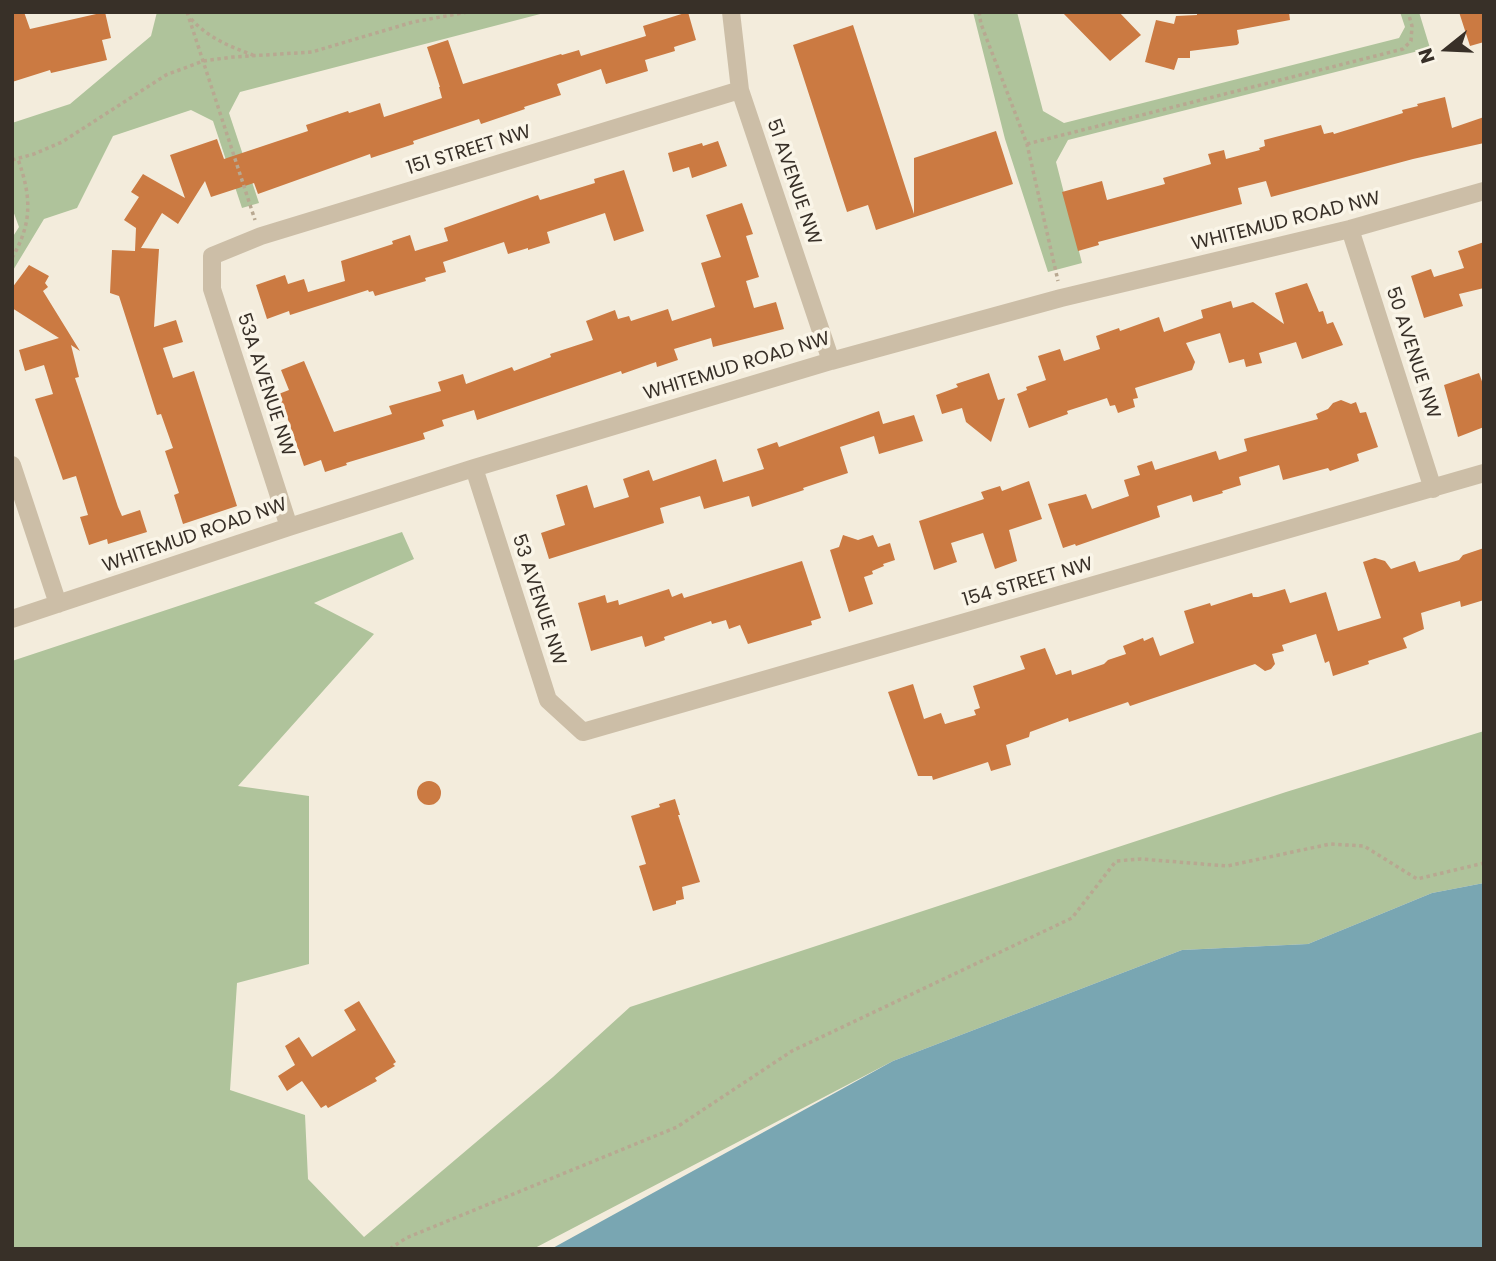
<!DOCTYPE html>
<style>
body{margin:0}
#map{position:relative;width:1496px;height:1261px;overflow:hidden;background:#f3ecdc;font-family:Poppins,sans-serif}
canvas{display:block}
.frame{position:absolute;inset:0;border:14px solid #383028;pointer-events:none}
.north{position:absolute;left:1412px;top:14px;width:70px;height:70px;-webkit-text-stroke:5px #faf5e8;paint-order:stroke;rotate:252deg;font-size:19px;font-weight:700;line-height:28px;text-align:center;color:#383028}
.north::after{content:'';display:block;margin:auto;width:24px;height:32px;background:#383028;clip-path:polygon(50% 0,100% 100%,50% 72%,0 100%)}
</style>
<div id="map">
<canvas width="1496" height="1261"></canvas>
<div class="frame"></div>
<div class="north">N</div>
</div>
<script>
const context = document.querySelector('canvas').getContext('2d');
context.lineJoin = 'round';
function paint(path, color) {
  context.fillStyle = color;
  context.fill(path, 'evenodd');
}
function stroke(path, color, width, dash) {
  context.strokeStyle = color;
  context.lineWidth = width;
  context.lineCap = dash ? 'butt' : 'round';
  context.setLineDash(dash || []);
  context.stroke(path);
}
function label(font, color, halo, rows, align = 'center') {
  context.font = font + ' Poppins,sans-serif';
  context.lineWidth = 7;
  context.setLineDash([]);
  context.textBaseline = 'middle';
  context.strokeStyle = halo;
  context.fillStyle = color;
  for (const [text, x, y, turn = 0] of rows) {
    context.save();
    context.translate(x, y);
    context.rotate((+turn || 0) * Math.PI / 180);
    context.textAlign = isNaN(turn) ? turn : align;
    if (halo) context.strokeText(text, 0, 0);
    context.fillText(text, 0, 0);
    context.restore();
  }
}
paint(new Path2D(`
 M157,12h391l-308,80 -11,21 30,90 -17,5 -29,-87 -22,-11 -78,26 -36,72 -33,11 -32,53v-34l7,-11 -7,-19v-85l58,-19 81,-68z
 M973,12h44l26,99 21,12 335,-85 6,-11 -5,-15h19l11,36 -362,92 -12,22 26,101 -34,9 -43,-133z
 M402,532l12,27 -100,44 60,31 -136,152 71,10v168l-72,19 -7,107 75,25 3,64 56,58 189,-160 77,-70 656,-215 198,-61v152l-52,10 -124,51 -126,6 -289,111 -360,188h-521v-588z`), '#afc39b');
paint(new Path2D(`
 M1484,883v366h-933l342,-188 289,-111 126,-6 124,-51z`), '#79a6b2');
paint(new Path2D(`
 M12,12h12l6,17 75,-17 6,26 -9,2 5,20 -56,13 -1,-3 -38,12z
 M688,12l8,28 -22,7 1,4 -30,9 3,11 -42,13 -5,-15 -44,15 4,11 -37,12 1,2 -44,15 -2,-5 -66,22 1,3 -43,14 -1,-4 -112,40 -4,-11 -43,14 -6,-16 -27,43 -16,-11 -21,35 18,1 -5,78 22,-7 7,22 -20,6 10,30 21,-7 43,135 -54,18 -9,-29 5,-2 -14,-42 8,-3 -12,-34 -4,1 -38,-119 -9,-3 2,-43 23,1 1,-23 -12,-8 15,-23 -8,-5 12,-18 42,24 -15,-43 47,-16 7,20 84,-28 -2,-6 42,-14 1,2 31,-10 4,14 58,-19 -3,-11h1l-13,-40 21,-7 15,44 98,-30 1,1 17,-5 2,6 65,-20 -3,-10z
 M1062,12h57l22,23 -31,26z
 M1197,12h92l1,8 -53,10 2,13 -2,2 -47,6v7h-12l-4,12 -29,-8 11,-42 18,4 2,-8 21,-1z
 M1459,12h25v30l-14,4z
 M853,25l61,189v-56l82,-27 17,53 -137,46 -8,-25 -21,7 -54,-167z
 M1445,97l7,31 32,-11v26l-71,16 -142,38 -5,-16 -28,7 4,16 -144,38 1,3 -21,6 -16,-59 40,-11 5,19 58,-16 -2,-6 48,-14 -3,-10 16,-4 2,9 34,-9 -1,-2 6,-2 -1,-6 57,-15 3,9 9,-2 1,2 69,-21 -1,-3 16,-4 -1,-2z
 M718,141l9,25 -35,12 -3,-11 -16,5 -5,-19 34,-10 1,3z
 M624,170l20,61 -30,10 -9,-28 -58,19 3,11 -22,7v-2l-20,6 -4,-12 -61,20 3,10 -21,6 1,3 -51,15 -2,-5 -4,1 -1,-2 -78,25 -1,-4 -22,8 -11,-34 29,-10 3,9 16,-5 4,13 37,-11 -4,-20 52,-17 -1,-3 18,-6 5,16 33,-10 -4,-13 94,-33 2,5 55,-17 -1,-4z
 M742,203l11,31 -7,2 13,41 -13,4 8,27 22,-6 8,27 -71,18 -2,-9 -37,11 4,11 -21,7 -1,-5 -34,12 -1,-3 -144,49 -3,-10 -32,10 2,6 -21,7 2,6 -79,24 1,2 -22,7 -4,-12 -17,6 -20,-58 -3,1 -5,-14 13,-5 -8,-20 23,-9 30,71 58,-18 -3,-8 52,-15 -3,-9 25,-8 3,10 46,-17 2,4 37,-14 -1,-3 43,-14 -7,-19 29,-11 3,9 11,-3 2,5 37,-12 4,12 43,-14 -14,-44 20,-6 -15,-42z
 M1484,242v46l-25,6 4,12 -39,12 -13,-42 20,-7 3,8 30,-9 -6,-17z
 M29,265l20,11 -4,7 3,4 -5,4 37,60 -9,-6 8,32 -4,1 43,129 4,9 18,-6 7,22 -39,12 -1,-5 -18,6 -9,-28 8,-2 -12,-39 -13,4 -28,-81 18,-5 -9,-29 -19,6 -6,-21 40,-12 -47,-30v-20z
 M1307,283l12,29 4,-1 4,13 6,-2 10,23 -41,14 -6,-17 -37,11 3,10 -16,4 -2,-8 -15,4 -9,-30 -34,10 9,19 -3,8 -57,18 3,10 -5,1 2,8 -17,6 -3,-8 -5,1 -3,-8 -40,13 1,3 -39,14 -12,-34 10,-4 -1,-3 20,-7 -8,-24 22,-7 4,12 36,-12 -4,-13 23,-8 1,3 39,-14 5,15 39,-14 -2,-8 30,-9 2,7 20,-6 31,22 -9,-31z
 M989,373l9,27 7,-2 -14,44 -25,-20 -4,-14 -20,6 -6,-19 22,-8 -2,-3z
 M1479,373l5,14v40l-26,10 -14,-52z
 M1341,400l10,4 5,-2 4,11 6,-1 12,35 -21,7 2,7 -29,10 -2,-3 -45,12 -4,-15 -40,12 2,8 -19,6 1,2 -30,9 -2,-7 -34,11 3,11 -84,29 -1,-2 -12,4 -15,-44 38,-10 6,15 37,-13 -5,-16 16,-5 -3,-9 15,-5 3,9 61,-19 3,9 28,-9 -3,-12 74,-20 -2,-5 12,-5 5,-6z
 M879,411l4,13 31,-9 9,26 -44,13 -5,-18 -34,11 8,26 -45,15 1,2 -52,17 -3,-11 -45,13 -4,-13 -40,12 4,15 -115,36 -8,-26 24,-8 -9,-30 31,-10 7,23 35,-11 -6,-18 26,-9 4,11 63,-22 7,23 41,-13 -7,-20 20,-7 2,5z
 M1029,481l13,38 -33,11 8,31 -22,8 -12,-36 -32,10 6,19 -23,8 -15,-49 65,-22 -3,-7 19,-6 2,5z
 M843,535l15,5 15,-5 5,12 12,-4 5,17 -12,4 1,2 -12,5 1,3 -9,3 9,27 -24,8 -19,-62 9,-3z
 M1484,548v52l-23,7 -1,-6 -39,12 3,16 -21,9 4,10 -39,13 1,3 -36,12 -4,-15 -4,2 -9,-29 -34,11 2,6 -12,3 3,10 -4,5 -6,2 -10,-7 -125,42 -2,-4 -53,18 -6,2 -1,-4 -38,14 -1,5 -23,8 5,20 -20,6 -3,-9 -55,18 -1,-4h-14l-30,-84 25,-8 11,35 17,-6 4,11 31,-9 -2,-5 6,-2 -7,-22 52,-17 -5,-13 25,-8 11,27 15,-5 1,5 32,-11 4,-4 18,-6 -3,-8 20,-8 1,3 9,-4 7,19 34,-13 -10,-32 26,-8 1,3 41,-13 1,4h5l27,-8 5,14 36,-11 12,39 43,-13 -18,-56 12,-4 10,3 6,8 24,-8 4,11 40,-12 4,-5z
 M802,561l19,57 -10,3 1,4 -64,19 -8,-19 -11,4 -3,-9 -14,4 -1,-3 -47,16 1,3 -20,7 -3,-11 -51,15 -13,-48 27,-8 2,8 11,-3 1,5 50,-16 3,8 10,-4 2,5z
 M417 793a12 12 0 1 1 24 0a12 12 0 1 1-24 0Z
 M675,799l5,16h-2l22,67 -18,5 2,12 -8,2v3l-23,7 -14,-45 7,-2 -15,-48 29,-9 -1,-3z
 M359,1001l37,61 -3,2 2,2 -20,12 2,3 -49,27 -2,-3 -5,3 -19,-27 -15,10 -9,-15 17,-11 -10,-19 14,-9 13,20 44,-27 -12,-20z`), '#cb7a42');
stroke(new Path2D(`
 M187,12l68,208
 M979,12l2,12 46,120 31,137
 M191,19c18,19 37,27 62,36
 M1027,144l376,-95 8,-8 1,-15 -4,-14
 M12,160l22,-6 28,-12 104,-67 37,-14 30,-4 79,-5 101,-30 55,-10
 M12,258c21,-36 19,-62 6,-99
 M390,1249l16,-11 271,-111 115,-76 280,-133 44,-57 25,-2 86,7 103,-22 34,2 53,33 67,-16`), '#b8a891', 3.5, [3.5, 3.5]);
stroke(new Path2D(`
 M731,12l9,78 91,271
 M1350,229l83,260
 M12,465l46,139
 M474,468l74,232 35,32 901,-259
 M289,527l-77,-238v-33l49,-20 479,-146
 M12,619l277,-92 185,-59 357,-107 230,-63 289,-69 134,-38`), '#ccbea7', 18);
label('19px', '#383028', '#faf5e8', [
 ["151 STREET NW",469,151,-17],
 ["51 AVENUE NW",793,182,71],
 ["WHITEMUD ROAD NW",1286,222,-14],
 ["50 AVENUE NW",1412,353,72],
 ["WHITEMUD ROAD NW",737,367,-17],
 ["53A AVENUE NW",265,385,72],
 ["WHITEMUD ROAD NW",195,536,-19],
 ["154 STREET NW",1028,583,-16],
 ["53 AVENUE NW",538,600,72]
]);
</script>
